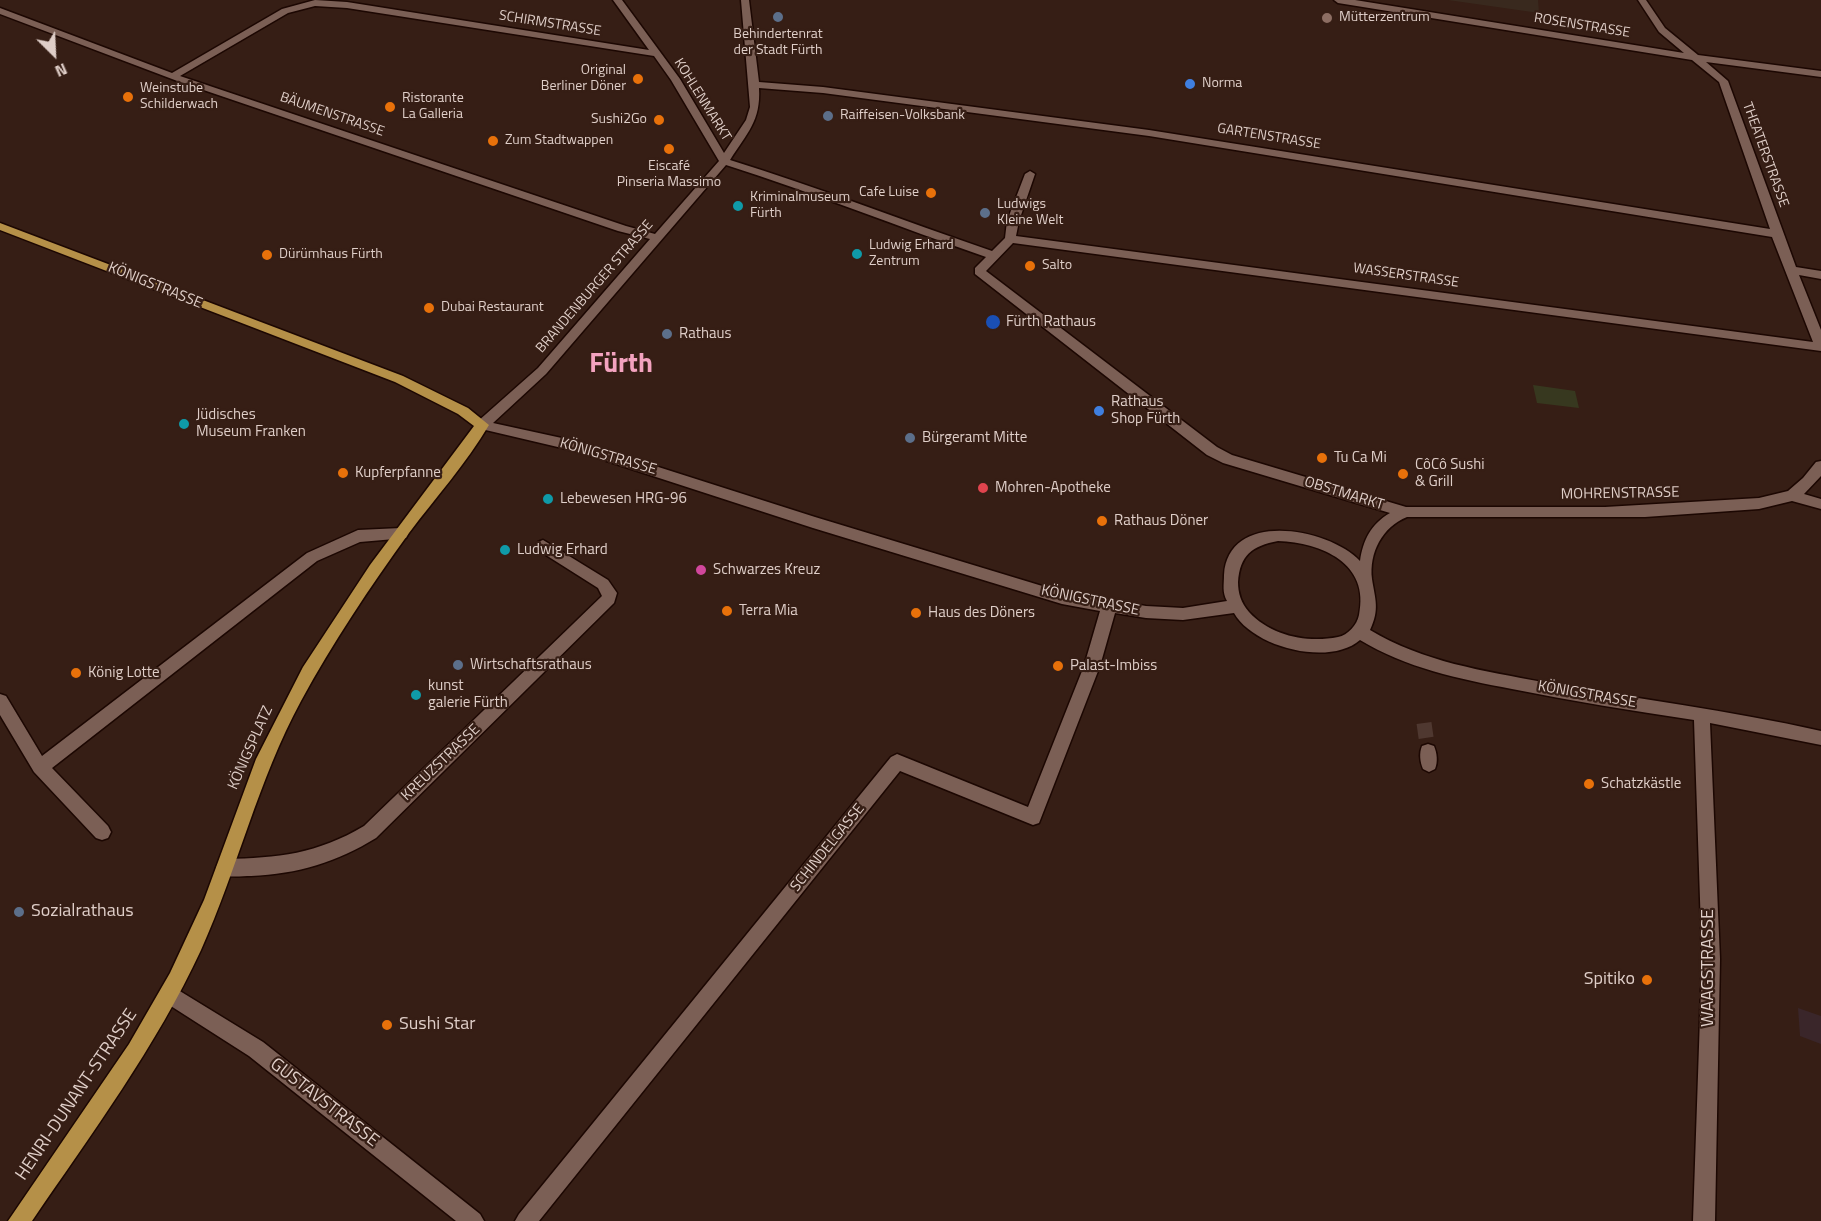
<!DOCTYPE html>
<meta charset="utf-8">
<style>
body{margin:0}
#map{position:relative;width:1821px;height:1221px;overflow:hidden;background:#361e15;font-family:"Titillium Web",sans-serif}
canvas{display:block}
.north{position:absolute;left:24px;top:24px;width:60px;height:60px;-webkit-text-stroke:4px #361e15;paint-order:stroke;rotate:156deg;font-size:16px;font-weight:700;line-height:24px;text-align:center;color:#dfcec8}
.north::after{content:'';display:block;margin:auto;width:21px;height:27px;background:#dfcec8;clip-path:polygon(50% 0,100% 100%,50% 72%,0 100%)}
</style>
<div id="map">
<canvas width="1821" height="1221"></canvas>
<div class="north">N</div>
</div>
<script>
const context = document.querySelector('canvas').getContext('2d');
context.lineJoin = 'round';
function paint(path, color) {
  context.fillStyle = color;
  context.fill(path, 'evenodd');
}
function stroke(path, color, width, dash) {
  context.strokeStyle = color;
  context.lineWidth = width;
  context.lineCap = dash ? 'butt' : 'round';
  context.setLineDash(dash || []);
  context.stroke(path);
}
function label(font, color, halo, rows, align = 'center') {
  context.font = font + ' "Titillium Web",sans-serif';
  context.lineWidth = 4.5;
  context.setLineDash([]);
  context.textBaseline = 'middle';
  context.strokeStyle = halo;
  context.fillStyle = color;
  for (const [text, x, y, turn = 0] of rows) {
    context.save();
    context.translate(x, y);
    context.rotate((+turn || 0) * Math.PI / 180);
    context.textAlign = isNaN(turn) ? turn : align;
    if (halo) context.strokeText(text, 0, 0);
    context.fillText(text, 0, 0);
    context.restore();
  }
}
paint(new Path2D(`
 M1798,1008l23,8v28l-21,-8z`), '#3a262a');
paint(new Path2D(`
 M1448,0h90l1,13z`), '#39291e');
paint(new Path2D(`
 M1533,385l42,6 4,17 -42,-5z`), '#37381f');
stroke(new Path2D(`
 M1424,723l4,28`), '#4f3830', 15, [15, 8]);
const minor = new Path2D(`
 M315,0l32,2 302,48 -36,-50h9l58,79 44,74 22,-33 4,-13 -9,-107h8l10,82 64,5 326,43 621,99 -51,-147 -27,-22 -354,-57 -4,-3h21l329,53 -25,-21 -21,-32h8l19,28 33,27 123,16v6l-115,-15 22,19 68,186 25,4v8l-22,-4 22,55v21l-808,-108 -27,28 231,176 15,8 174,52h199l154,-9 29,-7 15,-13 13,-16 5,-1v15l-17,18 17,5v10l-29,-8 -33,8 -114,8h-238c-25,10 -38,36 -35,62 3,20 8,30 -2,51 53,32 114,41 173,52 93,17 186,28 278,49v14l-111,-22 10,236 -5,262h-22l9,-262 -8,-239c-61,-9 -121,-19 -182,-31 -53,-10 -106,-21 -152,-49 -31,27 -107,7 -126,-27l-51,7 -37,-2 -31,-5 -15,53 -61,157 -6,2 -133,-54 -361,450h-24l4,-7 372,-457 6,-3 131,53 56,-141 16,-55 -38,-7 -249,-76 -234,-76 -102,-24 -2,-3 2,-3 61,-54 112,-129 -32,-8 -438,-149 -180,-68v-6l172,65 110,-64zM315,6l32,2 307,48 17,24 48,81 -64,73 -29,-8 -446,-150 108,-63zM759,88l64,5 326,43 623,101 41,105 -797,-106 3,-15 16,-47 -5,-3 -5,3 -18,47 -2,17 -13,13c-88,-30 -174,-64 -262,-91 17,-27 31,-39 29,-72zM726,165c88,28 173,62 260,92l-11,11v6l232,181 16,8 167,50c-19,11 -27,27 -30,48 -31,-33 -132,-52 -136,14 0,10 -2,17 3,26l-44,7 -37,-2 -84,-14 -247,-75 -235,-75 -87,-19 53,-49zM1278,541c44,2 92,22 81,74 -2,10 -11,20 -21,22 -31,6 -67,-1 -89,-25 -8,-9 -11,-19 -11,-30 2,-27 14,-36 40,-41z
 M401,528l5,2 2,4 -2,4 -46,4 -43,19 -265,207 56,58 3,6 -3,6 -6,2 -6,-2 -62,-66 -34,-57v-21l6,2 36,60 265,-203 51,-23z
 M543,540l65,40 9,13 -3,10 -238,235c-39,24 -78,36 -125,38 -10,0 -22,2 -32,-2l-3,-6 3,-6 6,-3c53,-1 92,-5 139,-33l238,-230 -4,-8 -60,-38 -2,-4 2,-4z
 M1428,744l6,2c3,7 4,16 1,23l-6,3 -6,-3c-3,-7 -4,-16 -1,-23z
 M170,985l93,57 217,172 4,7h-28l-207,-165 -86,-55 -2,-7 2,-7z`);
const major = new Path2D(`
 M0,223l403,153 65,32 21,17c-23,39 -53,72 -80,108 -39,54 -76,109 -108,168 -43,79 -63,167 -100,249 -45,97 -109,183 -169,271h-24l121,-177 41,-71 34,-73 52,-141 47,-92 67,-102 104,-139 -16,-12 -63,-32 -395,-152z`);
stroke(minor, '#1c0702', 3);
stroke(major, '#1c0702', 3);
paint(minor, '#7b5f55');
paint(major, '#b59048');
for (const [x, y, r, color] of [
 [778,17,6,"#5c6f8a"],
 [1327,18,6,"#8d6e63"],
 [638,79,6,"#e8710a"],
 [1190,84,6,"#3f7fe0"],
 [128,97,6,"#e8710a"],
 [390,107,6,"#e8710a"],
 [828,116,6,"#5c6f8a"],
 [659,120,6,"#e8710a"],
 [493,141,6,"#e8710a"],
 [669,149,6,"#e8710a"],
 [931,193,6,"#e8710a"],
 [738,206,6,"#0f9aa8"],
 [985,213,6,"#5c6f8a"],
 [857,254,6,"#0f9aa8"],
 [267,255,6,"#e8710a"],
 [1030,266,6,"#e8710a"],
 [429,308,6,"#e8710a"],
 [993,322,8,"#1a4fb4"],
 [667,334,6,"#5c6f8a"],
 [1099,411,6,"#3f7fe0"],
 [184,424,6,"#0f9aa8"],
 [910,438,6,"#5c6f8a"],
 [1322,458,6,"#e8710a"],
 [343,473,6,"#e8710a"],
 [1403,474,6,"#e8710a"],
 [983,488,6,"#e0444e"],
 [548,499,6,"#0f9aa8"],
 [1102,521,6,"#e8710a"],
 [505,550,6,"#0f9aa8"],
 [701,570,6,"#d1479c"],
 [727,611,6,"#e8710a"],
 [916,613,6,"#e8710a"],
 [458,665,6,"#5c6f8a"],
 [1058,666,6,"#e8710a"],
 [76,673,6,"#e8710a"],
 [416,695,6,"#0f9aa8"],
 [1589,784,6,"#e8710a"],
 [19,912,6,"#5c6f8a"],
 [1647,980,6,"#e8710a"],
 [387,1025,6,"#e8710a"]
]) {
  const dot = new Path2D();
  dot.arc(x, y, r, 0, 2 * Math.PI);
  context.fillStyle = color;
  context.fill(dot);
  stroke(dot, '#361e15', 2);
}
label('14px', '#dfcec8', '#361e15', [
 ["Mütterzentrum",1339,18],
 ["Behindertenrat",778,35,"center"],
 ["der Stadt Fürth",778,51,"center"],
 ["Original",626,71,"right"],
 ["Berliner Döner",626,87,"right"],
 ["Norma",1202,84],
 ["Weinstube",140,89],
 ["Schilderwach",140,105],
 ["Ristorante",402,99],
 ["La Galleria",402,115],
 ["Raiffeisen-Volksbank",840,116],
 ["Sushi2Go",647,120,"right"],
 ["Zum Stadtwappen",505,141],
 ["Eiscafé",669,167,"center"],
 ["Pinseria Massimo",669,183,"center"],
 ["Cafe Luise",919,193,"right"],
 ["Kriminalmuseum",750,198],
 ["Fürth",750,214],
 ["Ludwigs",997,205],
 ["Kleine Welt",997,221],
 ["Ludwig Erhard",869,246],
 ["Zentrum",869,262],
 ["Dürümhaus Fürth",279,255],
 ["Salto",1042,266],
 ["Dubai Restaurant",441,308]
], 'left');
label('14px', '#dfcec8', '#361e15', [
 ["SCHIRMSTRASSE",550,24,9],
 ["ROSENSTRASSE",1582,26,9],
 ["KOHLENMARKT",702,100,58],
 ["BÄUMENSTRASSE",332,115,19],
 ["GARTENSTRASSE",1269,137,9],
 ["THEATERSTRASSE",1765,155,70],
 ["WASSERSTRASSE",1406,276,8],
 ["BRANDENBURGER STRASSE",595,287,-49]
]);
label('15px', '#dfcec8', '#361e15', [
 ["KÖNIGSTRASSE",155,286,22],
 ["KÖNIGSTRASSE",608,457,16],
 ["OBSTMARKT",1344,494,17],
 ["MOHRENSTRASSE",1620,494,-1],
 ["KÖNIGSTRASSE",1090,601,12],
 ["KÖNIGSTRASSE",1587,695,10],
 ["KÖNIGSPLATZ",251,748,-66],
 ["KREUZSTRASSE",441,763,-44],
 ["SCHINDELGASSE",828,848,-51]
]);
label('15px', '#dfcec8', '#361e15', [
 ["Fürth Rathaus",1006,322],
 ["Rathaus",679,334],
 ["Rathaus",1111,402],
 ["Shop Fürth",1111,419],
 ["Jüdisches",196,415],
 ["Museum Franken",196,432],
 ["Bürgeramt Mitte",922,438],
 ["Tu Ca Mi",1334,458],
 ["CôCô Sushi",1415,465],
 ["& Grill",1415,482],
 ["Kupferpfanne",355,473],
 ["Mohren-Apotheke",995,488],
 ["Lebewesen HRG-96",560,499],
 ["Rathaus Döner",1114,521],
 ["Ludwig Erhard",517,550],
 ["Schwarzes Kreuz",713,570],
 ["Terra Mia",739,611],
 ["Haus des Döners",928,613],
 ["Wirtschaftsrathaus",470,665],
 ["Palast-Imbiss",1070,666],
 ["König Lotte",88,673],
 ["kunst",428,686],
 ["galerie Fürth",428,703],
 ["Schatzkästle",1601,784]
], 'left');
label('18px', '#dfcec8', '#361e15', [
 ["Sozialrathaus",31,912],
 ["Spitiko",1635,980,"right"],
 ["Sushi Star",399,1025]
], 'left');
label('18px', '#dfcec8', '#361e15', [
 ["WAAGSTRASSE",1709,968,-90],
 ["HENRI-DUNANT-STRASSE",77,1095,-56],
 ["GUSTAVSTRASSE",324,1103,38]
]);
label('bold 27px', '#f3a3bf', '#361e15', [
 ["Fürth",621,365]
]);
</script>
